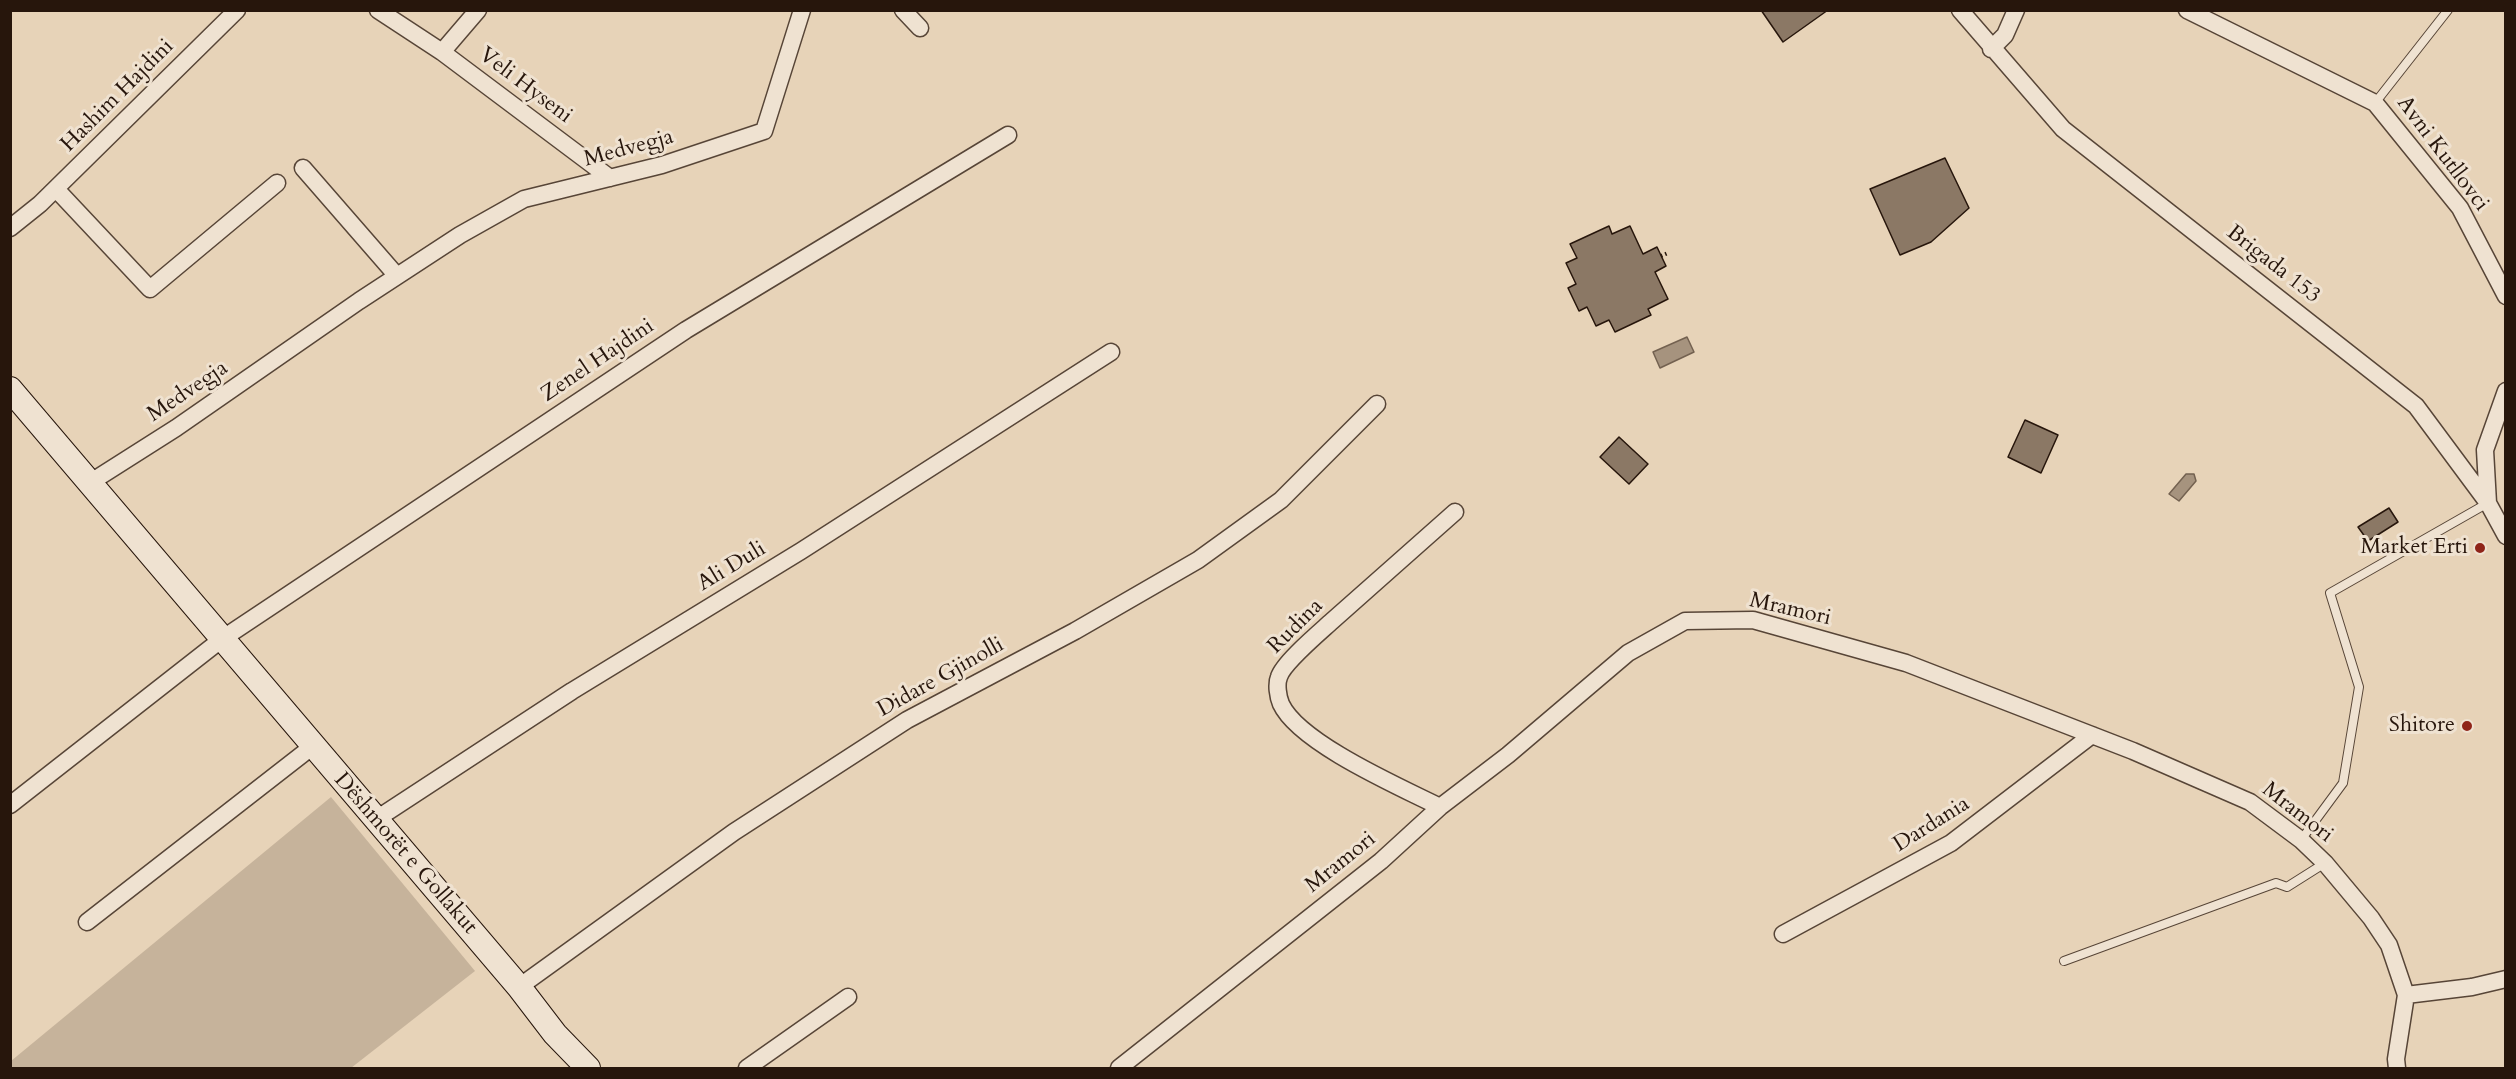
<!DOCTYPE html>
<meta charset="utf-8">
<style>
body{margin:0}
#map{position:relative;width:2516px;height:1079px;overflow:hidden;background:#e7d3b8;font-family:Cardo,serif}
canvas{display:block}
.frame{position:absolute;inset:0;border:12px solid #27160c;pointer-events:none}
</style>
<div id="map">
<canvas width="2516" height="1079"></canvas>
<div class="frame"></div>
</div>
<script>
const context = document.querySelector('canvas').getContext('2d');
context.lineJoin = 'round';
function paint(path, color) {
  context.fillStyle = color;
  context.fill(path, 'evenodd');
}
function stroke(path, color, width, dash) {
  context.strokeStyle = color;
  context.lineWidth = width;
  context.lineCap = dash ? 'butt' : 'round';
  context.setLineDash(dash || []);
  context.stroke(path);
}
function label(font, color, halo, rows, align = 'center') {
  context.font = font + ' Cardo,serif';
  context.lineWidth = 6;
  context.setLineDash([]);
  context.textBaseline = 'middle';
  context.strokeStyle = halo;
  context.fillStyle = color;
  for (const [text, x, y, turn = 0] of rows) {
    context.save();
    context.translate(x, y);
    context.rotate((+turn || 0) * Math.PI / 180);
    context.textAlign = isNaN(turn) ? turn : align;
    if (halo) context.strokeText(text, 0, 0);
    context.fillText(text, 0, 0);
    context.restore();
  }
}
paint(new Path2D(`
 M331,797l144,174 -124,97h-340v-7z`), '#c6b39b');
const water = new Path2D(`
 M1687,337l7,15 -34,16 -7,-16z
 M2186,474h8l2,7 -17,20 -10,-7z`);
paint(water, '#a6937e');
stroke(water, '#736150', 1.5);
const building = new Path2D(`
 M1761,10h67l-45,32z
 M1945,158l24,50 -38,34 -31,13 -30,-66z
 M1609,226l3,8 18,-8 13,28 14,-7 9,19 -11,6 13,27 -20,10 3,6 -36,17 -6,-12 -13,6 -9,-19 -8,4 -11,-23 8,-4 -10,-21 11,-5 -7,-14z
 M2025,420l33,15 -17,38 -33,-16z
 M1619,437l29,27 -19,20 -29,-27z
 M2389,508l9,14 -30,19 -10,-14z`);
paint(building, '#8b7865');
stroke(building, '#27160c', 1.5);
const lane = new Path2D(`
 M2375,103l73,-93
 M2301,840l42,-57 16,-96 -29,-94 158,-90
 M2064,961l212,-78 11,4 38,-24`);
const street = new Path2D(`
 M378,10l64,42 36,-42
 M903,10l17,18
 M1960,10l103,119 353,277 72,97 18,33
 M2187,10l188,93 85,105 46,88
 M1991,49l14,-14 11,-25
 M442,52l168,126
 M303,168l94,108
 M56,189l94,100 127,-106
 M10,228l30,-24 197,-194
 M91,482l85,-54 183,-127 101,-66 64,-36 138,-34 102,-34 38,-121
 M2488,503l-3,-53 21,-59
 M10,805l212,-166 464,-309 322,-195
 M1440,807c-40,-20 -141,-64 -159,-103 -3,-7 -5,-20 -2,-27 4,-14 41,-45 53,-56 41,-36 82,-73 123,-109
 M375,820l197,-129 229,-140 310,-199
 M87,922l226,-176
 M1783,934l168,-91 141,-108
 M519,987l215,-155 173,-112 168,-89 123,-71 83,-60 96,-96
 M2406,995l66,-8 34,-8
 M747,1068l101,-71
 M1119,1068l262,-207 59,-54 68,-52 120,-102 57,-32 68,-1 153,43 227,88 117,51 51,38 24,23 46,55 18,27 17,50 -10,64 1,9`);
const secondary = new Path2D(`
 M10,389l509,598 36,47 33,34`);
stroke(lane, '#574537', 10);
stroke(street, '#574537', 19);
stroke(secondary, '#27160c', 26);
stroke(new Path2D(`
 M1661,256l7,-3`), '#27160c', 4, [1.5, 3]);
stroke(lane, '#efe2d1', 8);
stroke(street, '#efe2d1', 16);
stroke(secondary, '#efe2d1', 24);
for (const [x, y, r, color] of [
 [2480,548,6,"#8f2418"],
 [2467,726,6,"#8f2418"]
]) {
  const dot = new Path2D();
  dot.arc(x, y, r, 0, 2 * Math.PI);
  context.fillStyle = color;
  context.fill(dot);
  stroke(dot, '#efe2d1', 2);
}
label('22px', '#27160c', '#efe2d1', [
 ["Veli Hyseni",525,86,37],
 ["Hashim Hajdini",118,96,-45],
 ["Medvegja",629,149,-15],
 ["Avni Kutllovci",2442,154,53],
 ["Brigada 153",2273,265,38],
 ["Zenel Hajdini",598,361,-34],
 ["Medvegja",188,392,-34],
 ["Ali Duli",732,567,-31],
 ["Mramori",1790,610,13],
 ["Rudina",1296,627,-45],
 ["Didare Gjinolli",941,678,-29],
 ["Mramori",2297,813,38],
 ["Dardania",1932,825,-32],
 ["Dëshmorët e Gollakut",405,854,49],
 ["Mramori",1341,863,-39]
]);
label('22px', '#27160c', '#efe2d1', [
 ["Market Erti",2468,548],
 ["Shitore",2455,726]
], 'right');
</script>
